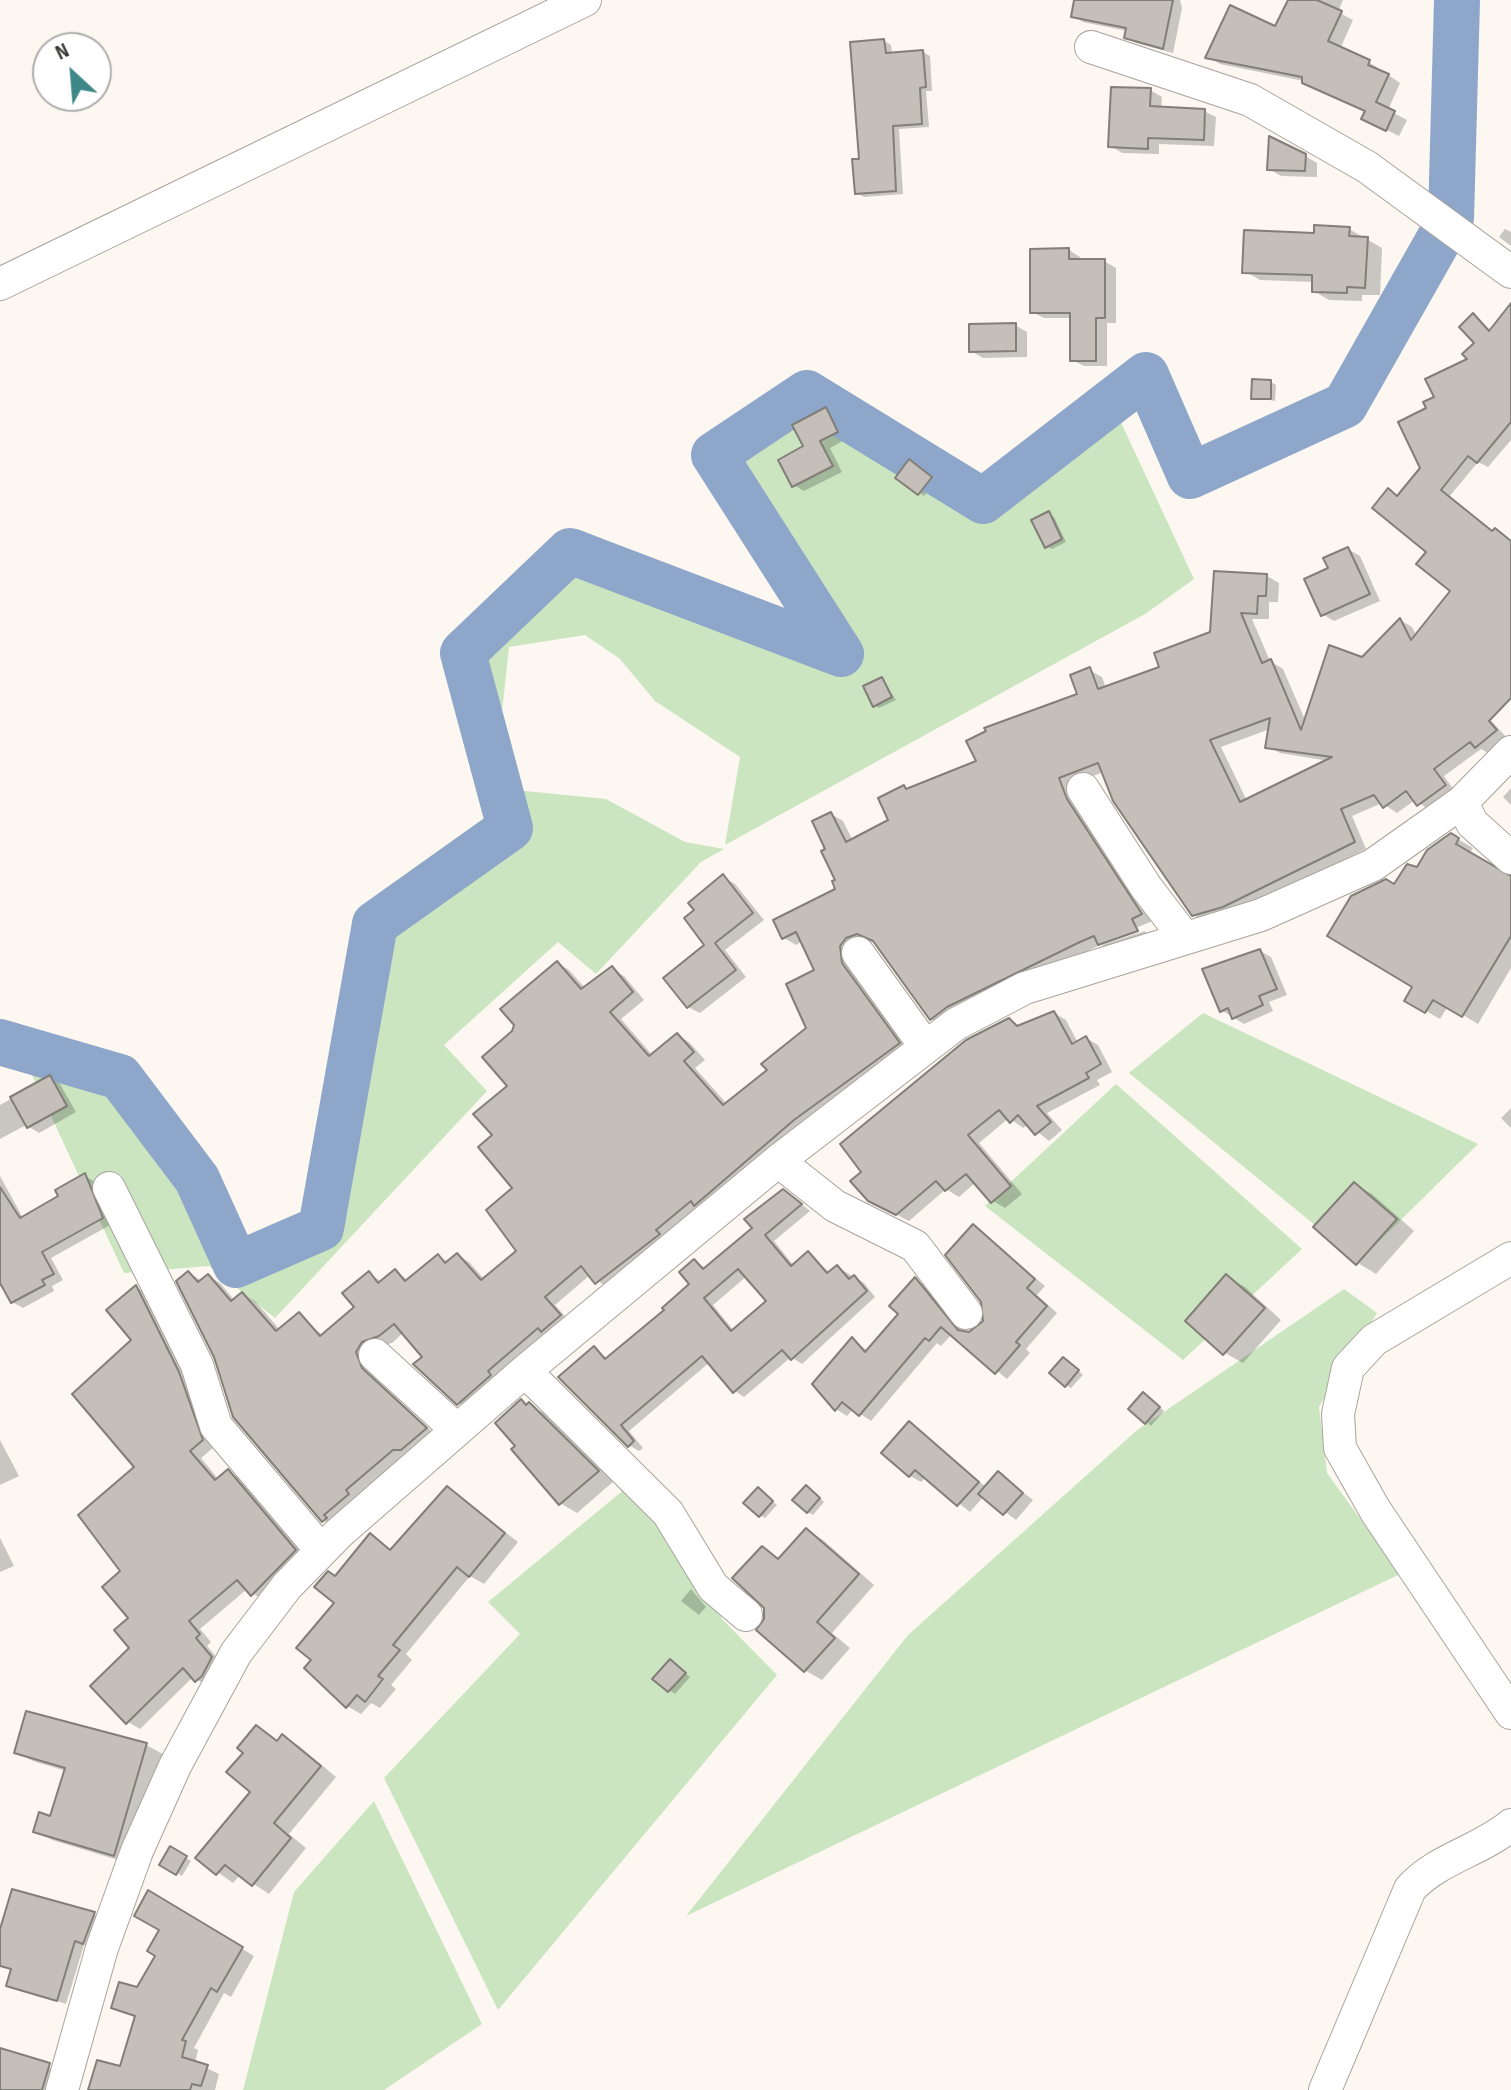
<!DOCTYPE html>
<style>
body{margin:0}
#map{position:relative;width:1511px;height:2090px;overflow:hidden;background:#fcf7f0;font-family:"Sofia Sans Condensed",sans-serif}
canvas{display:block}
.north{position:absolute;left:32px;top:32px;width:80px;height:80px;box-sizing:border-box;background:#fff;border:2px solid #afaead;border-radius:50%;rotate:334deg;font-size:22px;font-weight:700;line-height:32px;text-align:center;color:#363432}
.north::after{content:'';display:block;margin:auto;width:28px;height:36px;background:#3f8888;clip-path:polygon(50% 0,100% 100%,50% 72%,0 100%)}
</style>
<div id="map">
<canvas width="1511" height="2090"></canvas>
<div class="north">N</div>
</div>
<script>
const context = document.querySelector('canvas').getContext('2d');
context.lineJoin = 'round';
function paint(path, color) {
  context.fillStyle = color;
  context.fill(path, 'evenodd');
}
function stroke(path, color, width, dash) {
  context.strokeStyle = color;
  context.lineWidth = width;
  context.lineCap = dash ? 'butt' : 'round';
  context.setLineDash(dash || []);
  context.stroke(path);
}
paint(new Path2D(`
 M813,376l169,111 122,-101 90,193 -49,35 -420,231 15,-88 -85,-56 -35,-42 -35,-24 -76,12 -7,65 13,78 91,9 79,43 39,7 -23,13 -105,112 -38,-32 -114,103 43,46 -212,227 -66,-52 -85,7 -113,-243 125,36 68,86 36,88 68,-27 57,-302 123,-93 -44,-177 89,-80 48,-31 227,96 -115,-176z
 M1203,1013l275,131 -119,117 -230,-188z
 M1116,1084l186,165 -119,111 -198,-154z
 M1344,1289l33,24 -58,94 8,66 73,101 -714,342 222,-281 228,-204z
 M626,1488l56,44 40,87 55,56 -279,335 -114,-232 136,-144 -32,-32z
 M374,1801l108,223 -98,66h-141l51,-198z`), '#cce5c1');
paint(new Path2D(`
 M1076,0h104l2,8 -9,45 -37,-10 -10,-6 1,-6 -44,-9 -10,-6z
 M1290,0h53l-5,12 15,8 -13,29 29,13 31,21 -12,27 19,10 -8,16 -23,-11 -9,-13 -63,-31 -84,-17 -12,-7 68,-28z
 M884,41l7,4 1,10 31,-3 7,4 2,35h-6l3,36 -30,2 4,65 -39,3 -7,-4z
 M1150,90l12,7 -1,11 43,3 12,6 -2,29 -55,-2v10l-37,-1 -11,-7z
 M1305,156l12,7v14l-36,-1 -12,-7z
 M1349,229l33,19 -2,47h-18v6l-33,-1 -15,-9v-9l-54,-2 -15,-9 71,-36z
 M1505,229l6,3v14l-12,-9z
 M1069,250l11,7v4h24l12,7v55h-9v43h-23l-12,-6v-42h-28l-12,-6z
 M1511,305v135l-23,27 -10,-5 -29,35 45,35 17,9v152l-58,-102 -65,-100 11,6 23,-29 7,-59 41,-50 6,-16 -3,-27 19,15z
 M1015,325l12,7v25l-44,1 -12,-7z
 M1271,382l5,3 -1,16 -22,-4z
 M826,410l10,6 12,22 -18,10 12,24 -38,19 -10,-6 12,-38z
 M915,465l21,16 -12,15 -26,-19z
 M1048,514l6,3 12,25 -14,7 -6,-3z
 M1348,549l12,7 20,45 -46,20 -12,-7 8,-45z
 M1267,576l12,7 -1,19h-9v17h-17l18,42 13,8 23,53 94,-102 12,7 7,14 88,97 -19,15 -7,-4 -37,27 12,17 -25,18 -16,-11 -18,13 -15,-10 -30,13 14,33 -131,64 -29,9 -12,-7 -90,-143 -34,12 83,137 -58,23 5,1 -140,68 -17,13 -12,-7 -55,-77 -5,-2 -12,4 51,107 -301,238 -19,-14 -35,30 16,18 -100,87 -12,-7 -55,-71 -12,11 -18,5 -6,11 6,18 63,59 -102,91 -12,-7 -134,-247 13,8 6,-5 12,7 15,18 8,-7 12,7 25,29 19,-16 24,22 34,-29 12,-34 13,9 13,-11 14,10 29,-25 11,6 8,-7 12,7 16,18 33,-29 -3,-62 -20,-54 14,-49 5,-54 43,-69 12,7 16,18 27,-19 12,7 20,24 -23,19 32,37 24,-21 12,7 16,18 -10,8 32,36 42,-33 40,-43 8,-57 -14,-30 -7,4 -12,-7 54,-48 -10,-40 3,-36 12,7 10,20 38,-20 13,-33 4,2 71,-28 100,-66 10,-26 13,7 4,11 56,-20 50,-35zM1270,729l-2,17 12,7 49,8 -82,40 -26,-54z
 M882,679l14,21 -17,8 -5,-3z
 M1511,788v17l-8,-8z
 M1451,835l22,13 -4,6 42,25v89l-33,56 -30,-18 -8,13 -33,-19 8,-13 -20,-100 13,-21 10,3z
 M723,877l12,7 29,36 -39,30 21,27 -46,36 -12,-6 19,-62 -11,-34z
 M1145,931l4,7 -37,13 -10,-6z
 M1260,951l11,6 16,38 -18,7 4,9 -29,13 -23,-14z
 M1054,1013l12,7 12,23 8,-5 12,7 14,27 -15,8 3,5 -53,28 15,17 -13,11 -21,-17 -5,4 -14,-10 -30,25 43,51 -17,14 -12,-7 -17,-19 -17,15 -13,-8 -37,32 -27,-14 127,-187 12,7z
 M50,1077l10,7 16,28 -37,21 -13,-8 -26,14v-34z
 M1511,1108v20l-10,-10z
 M0,1176l23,42 38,-21 24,-21 10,6 17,42 -61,34 12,22 -11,6 2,5 -31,17 -11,-6 -9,-16 -3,1z
 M1354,1184l18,10 42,37 -38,43 -18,-11 -42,-36z
 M793,1197l17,14 -36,30 20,25 15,-12 21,19 7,-6 27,16 11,14 -73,67 -11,-7 -47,40 -9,-6 -25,-29 -81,69 14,17 -4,3 -10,-6 -68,-68 34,-28 13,10 84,-75 3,-23 12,8zM747,1276l22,25 -35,30 -21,-26z
 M973,1226l72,60 -8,9 20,18 -31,36 4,4 -23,26 -55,-45 -11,12 -4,-3 -66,78 -18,-12 -6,7 -11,-7 17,-69 15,11 33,-37 14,-34 11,6 39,47 5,1 15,-12z
 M1227,1277l18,10 36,33 -38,43 -18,-10z
 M136,1287l12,7 43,87 23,66 -13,11 18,22 9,-8 12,7 67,79 -43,43 -17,-12 -47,40 11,13 -4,4 16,19 -14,22 -16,-10 -53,52 -12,-7 3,-104 -8,-47 14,-104z
 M1069,1362l14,13 -12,13 -5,-3z
 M1149,1397l15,14 -13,15 -20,-17z
 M522,1402l24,12 68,67 -37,32 -17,-10 -43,-57z
 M909,1424l77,63 12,-14 35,27 -17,20 -32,-24 -14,16 -44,-35 -5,5 -11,-6z
 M0,1440l19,36 -19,9z
 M448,1488l70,54 -34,42 -14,-8 -64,78 6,6 -21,25 5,4 -16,19 -9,-5 -10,11 -14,-8 -33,-46 23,-58 -1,-24 34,-42 22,14z
 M812,1490l12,12 -11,13 -5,-3z
 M763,1492l14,13 -12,13 -5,-3z
 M807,1530l16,10 51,45 -42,48 18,15 -28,32 -16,-9 -47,-41 8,-10 -5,-72 19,11z
 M0,1538l14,28 -14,6z
 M691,1589l15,18 -7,8 -18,-14z
 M675,1665l15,12 -15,17 -20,-15z
 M257,1727l22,15 4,-5 16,9 37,31 -47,57 17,14 -37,46 -29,-19 -7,8 -35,-25 55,-67 -8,-39z
 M146,1745l17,9 -32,110 -79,-24 -17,-9 17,-13 14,-47 -33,-10 -17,-9z
 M171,1849l20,12 -9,15 -20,-12z
 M149,1893l105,63 -23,41 -7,-4 -30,55 4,2 -3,13 24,11 -4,16h-125l31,-21 16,-51 -23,-10 24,-18 20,-35 4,-25z
 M94,1914l9,4 -11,29 -8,-2 -18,59 -58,-19 5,-15 -13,-4v-35z
 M0,2050l62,22 -6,18h-56z`), '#0003');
stroke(new Path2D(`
 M0,1042l120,35 77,102 39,86 85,-37 54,-304 135,-96 -47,-175 107,-102 271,103 -127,-199 93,-62 176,108 163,-126 44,101 155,-71 106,-187 6,-218`), '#8da6c9', 46);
const building = new Path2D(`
 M1074,0h99l-10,49 -39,-11 2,-10 -55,-11z
 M1288,0h29l25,11 -14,30 42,19 -2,5 21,9 -13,28 19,9 -9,20 -25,-12 4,-8 -63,-28v-6l-97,-19 25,-53 45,21z
 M884,39l2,14 37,-3 3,37 -6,1 2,36 -29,2 3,65 -41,3 -3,-35h7l-9,-117z
 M1111,87l40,1 -1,18 55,3 -1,31 -56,-2v11l-40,-2z
 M1269,136l37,18 -1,17 -38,-1z
 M1314,225l36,2 -1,9 19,1 -3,51 -18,-1v6l-35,-1v-17l-70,-2 2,-43 70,3z
 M1069,248v11h36v59h-9v43h-26v-48h-40v-64z
 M1511,303v119l-34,41 -9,-7 -27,34 51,41 3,-3 16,13v157l-22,23 8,9 -22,18 -5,-6 -36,27 12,16 -29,21 -11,-15 -23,17 -9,-13 -33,14 14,33 -132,65 -31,9 -79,-115 -15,-38 -39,15 8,21 75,115 -10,5 6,12 -40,14 -4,-9 -14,6 -133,65 -17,13 -57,-79 -16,-7 -11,4 -6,8 2,17 58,80 -106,77 -100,86 -3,-5 -35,29 4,4 -65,50 -14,-18 -36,31 16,18 -20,17 -3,-4 -50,43 3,4 -34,30 -44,-41 9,-7 -28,-33 -15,12 -17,6 -6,10 6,16 65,60 -26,22h-8l-47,40 3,4 -25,21 3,3 -5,4 -89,-105 -19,-60 -38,-76 12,-10 10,11 10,-8 23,27 11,-9 34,39 23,-19 21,24 34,-29 -12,-14 27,-22 9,12 17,-14 10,12 33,-27 7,9 12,-10 24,27 35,-29 -30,-41 26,-22 -34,-41 14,-12 -19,-21 34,-28 -25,-29 30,-26 2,-6 -14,-16 57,-48 24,28 31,-23 21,26 -23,20 39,44 28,-23 17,19 -10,9 39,44 44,-35 -6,-6 45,-36 -20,-44 28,-14 -18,-38 -14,7 -9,-19 62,-31 -3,-8 3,-1 -14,-29 4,-2 -13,-28 19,-9 15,30 42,-22 -10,-22 26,-13 2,4 70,-28 -10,-20 20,-10 -2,-3 93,-34 -7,-19 20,-8 8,22 61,-22 -5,-14 56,-21 4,-61 53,3 -1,22h-8l-1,18 -16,-1 21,50 9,-4 30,71 28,-85 33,12 38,-39 11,22 39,-49 -34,-27 10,-12 -54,-44 16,-20 9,8 23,-28 -22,-46 28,-14 -3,-6 11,-5 -9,-18 42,-20 -5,-5 12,-11 -15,-16 14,-14 16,18zM1270,718l-5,30 67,9 -92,45 -30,-62z
 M1016,323v28l-47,1v-28z
 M1252,379l19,1v19h-20z
 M826,407l12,25 -18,9 13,25 -41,21 -14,-27 25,-14 -11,-21z
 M909,459l23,18 -14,18 -23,-17z
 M1049,511l13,28 -17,9 -14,-28z
 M1348,547l22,47 -49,22 -17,-37 24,-11 -5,-10z
 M882,677l10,20 -19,10 -10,-21z
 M1451,833l8,5 -3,6 55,32v60l-49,81 -29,-17 -8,13 -21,-12 8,-14 -85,-51 24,-40 35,-17 8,5 13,-20 10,3 10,-17z
 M723,874l30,39 -38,30 21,27 -49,38 -24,-30 41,-33 -20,-27 10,-8 -6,-7z
 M1260,949l17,40 -18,7 4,9 -31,14 -4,-11 -8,4 -18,-43z
 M1054,1011l18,33 14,-8 15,28 -15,9 3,5 -52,28 14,16 -16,13 -17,-20 -8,8 -11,-13 -31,25 43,51 -20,17 -25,-29 -21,17 -9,-10 -40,34 -28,-14 -18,-20 11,-9 -21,-28 126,-104 43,-22 8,8z
 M50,1075l17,31 -40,22 -17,-31z
 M85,1173l18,45 -61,34 12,22 -12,6 3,5 -34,18 -11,-20v-96l20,31 38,-22 -3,-6z
 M1354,1182l43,37 -41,46 -43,-38z
 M783,1189l19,15 -37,31 26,31 17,-15 19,22 10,-8 12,14 5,-4 13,16 -76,69 -9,-10 -49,43 -31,-37 -81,69 13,16 -6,6 -70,-70 36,-31 11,13 59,-49 -2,-2 27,-24 -10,-12 15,-13 9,10 49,-41 -8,-9zM738,1269l28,32 -35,30 -27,-33z
 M973,1224l62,55 -8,9 20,18 -31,36 4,3 -25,29 -54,-47 -12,14 -4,-3 -66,78 -17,-14 -7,9 -23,-27 40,-47 13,15 33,-38 -9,-8 26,-29 43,53 11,2 14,-11 -2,-19 -36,-47z
 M1226,1274l39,34 -42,47 -38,-34z
 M136,1285l43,87 24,68 -13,11 25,29 13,-11 68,81 -45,46 -14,-16 -48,41 11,13 -4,4 16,19 -10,19 -7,6 -12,-14 -57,56 -36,-38 39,-38 -15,-18 14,-12 -26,-31 18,-16 -42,-56 56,-48 -62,-73 59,-54 -25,-30z
 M1063,1357l16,13 -14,17 -16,-14z
 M1143,1392l17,15 -15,17 -17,-15z
 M521,1399l5,6 3,-3 70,69 -40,34 -48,-56 4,-3 -20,-23z
 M909,1421l70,61 -22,24 -42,-36 -6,7 -28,-24z
 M998,1471l25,22 -20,22 -25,-21z
 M806,1485l14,13 -13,15 -15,-13z
 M447,1486l58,47 -36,44 -12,-10 -64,78 7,5 -22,26 5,3 -18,23 -8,-7 -11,13 -42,-40 7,-8 -15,-12 38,-45 -20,-16 14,-16 7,5 35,-43 20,17z
 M758,1487l15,14 -14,16 -16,-14z
 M806,1528l53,46 -42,48 18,16 -31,34 -48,-42 8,-11v-11l-32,-30 30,-32 16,13z
 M670,1659l16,14 -18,19 -16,-13z
 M26,1711l121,32 -33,113 -81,-24 6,-20 11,4 15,-48 -51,-15z
 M256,1725l21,16 5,-7 39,32 -47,57 17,15 -39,48 -27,-21 -9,10 -21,-17 55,-66 -24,-20 17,-19 -6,-5z
 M170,1846l17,10 -11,19 -17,-10z
 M12,1889l83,23 -12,32 -8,-3 -18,60 -51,-15 5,-17 -11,-3v-37z
 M148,1890l95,57 -26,45 -6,-4 -29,52 4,1 -4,16 26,8 -7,21 -9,-2 -2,6h-102l9,-30 23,6 15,-50 -24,-8 8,-26 18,5 18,-31 -8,-5 12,-21 -25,-14z
 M0,2048l50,15 -8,27h-42z`);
paint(building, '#c4bfb8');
stroke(building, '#827e78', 2);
const minor = new Path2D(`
 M1091,47l159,53 117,67 144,105
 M0,284l585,-284
 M1083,789l63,98 39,51
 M1462,802l10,21 39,35
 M858,953l67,93
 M778,1161l57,45 80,40 51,67
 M109,1188l88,177 19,61 105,124
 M1511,1258l-137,82 -26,28 -10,46 2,34 35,62 136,203
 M375,1355l82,75
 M525,1371l143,142 45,74 33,28
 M62,2090l40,-142 35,-97 38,-85 61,-113 51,-67 52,-53 186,-162 253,-210 178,-137 69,-36 236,-73 112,-50 89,-63 49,-50
 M1325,2090l85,-201c28,-31 70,-38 101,-64`);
stroke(minor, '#a8a39d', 34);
stroke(minor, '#fff', 32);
</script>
